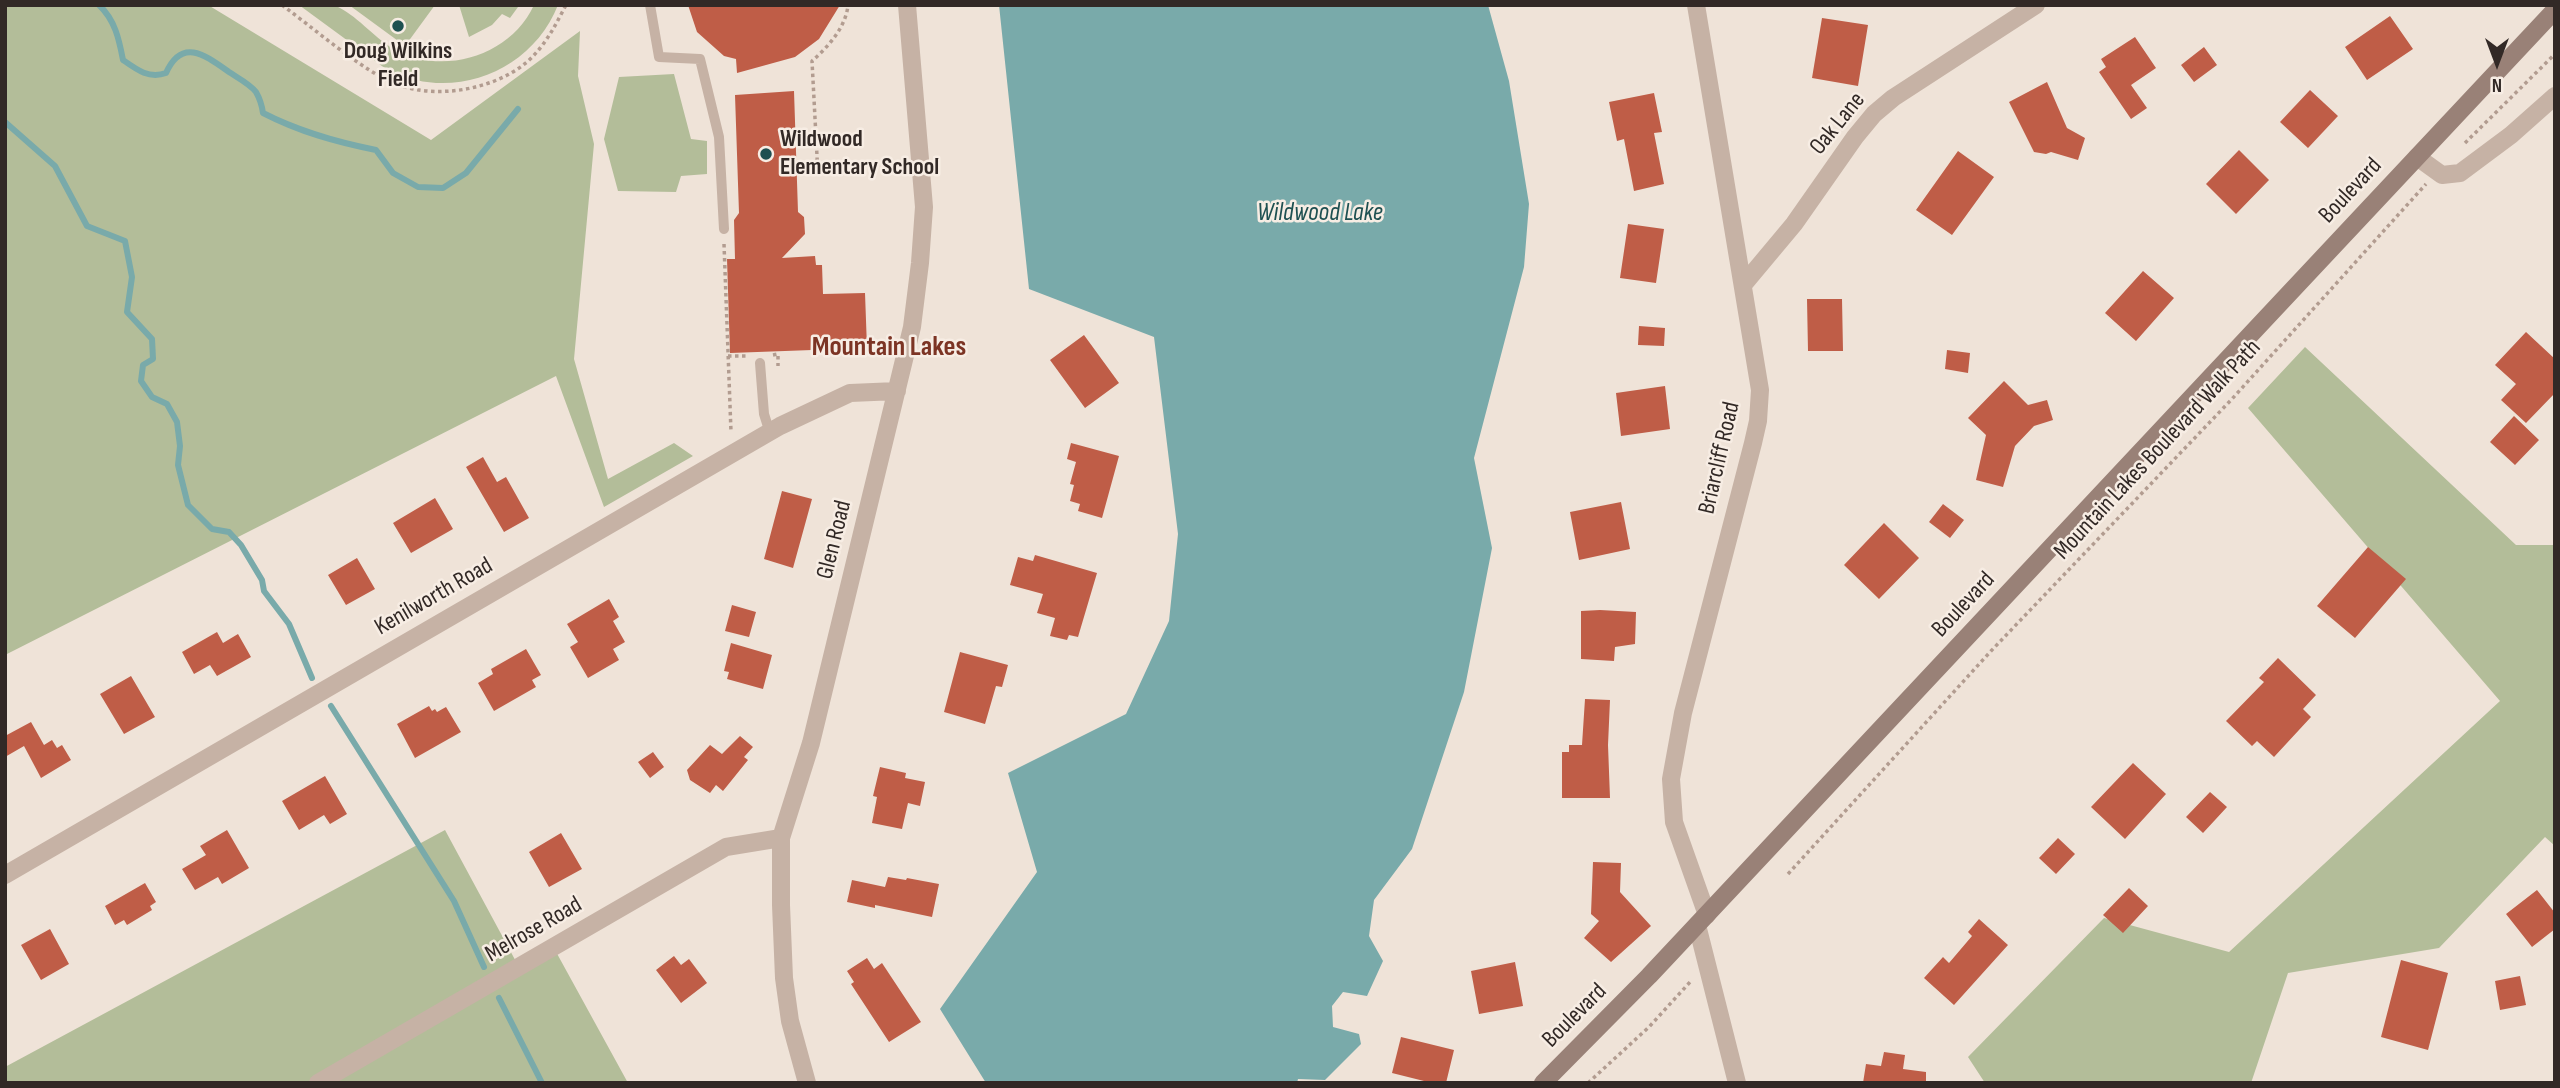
<!DOCTYPE html>
<style>
body{margin:0}
#map{position:relative;width:2560px;height:1088px;overflow:hidden;background:#efe3d8;font-family:"Sofia Sans Condensed",sans-serif}
canvas{display:block}
.frame{position:absolute;inset:0;border:7px solid #322926;pointer-events:none}
.north{position:absolute;left:2462px;top:28px;width:70px;height:70px;-webkit-text-stroke:5px #f7ede4;paint-order:stroke;rotate:180deg;font-size:19px;font-weight:700;line-height:28px;text-align:center;color:#322926}
.north::after{content:'';display:block;margin:auto;width:24px;height:32px;background:#322926;clip-path:polygon(50% 0,100% 100%,50% 72%,0 100%)}
</style>
<div id="map">
<canvas width="2560" height="1088"></canvas>
<div class="frame"></div>
<div class="north">N</div>
</div>
<script>
const context = document.querySelector('canvas').getContext('2d');
context.lineJoin = 'round';
function paint(path, color) {
  context.fillStyle = color;
  context.fill(path, 'evenodd');
}
function stroke(path, color, width, dash) {
  context.strokeStyle = color;
  context.lineWidth = width;
  context.lineCap = dash ? 'butt' : 'round';
  context.setLineDash(dash || []);
  context.stroke(path);
}
function label(font, color, halo, rows, align = 'center') {
  context.font = font + ' "Sofia Sans Condensed",sans-serif';
  context.lineWidth = 5;
  context.setLineDash([]);
  context.textBaseline = 'middle';
  context.strokeStyle = halo;
  context.fillStyle = color;
  for (const [text, x, y, turn = 0] of rows) {
    context.save();
    context.translate(x, y);
    context.rotate((+turn || 0) * Math.PI / 180);
    context.textAlign = isNaN(turn) ? turn : align;
    if (halo) context.strokeText(text, 0, 0);
    context.fillText(text, 0, 0);
    context.restore();
  }
}
paint(new Path2D(`
 M5,5h203l223,135 149,-109 -2,45 16,68 -20,215 34,120 66,-36 19,13 -89,51 -48,-131 -551,279z
 M299,5c10,0 28,-3 37,1 19,8 38,31 56,42 49,29 118,9 142,-43h24c-26,66 -104,97 -168,66 -11,-6 -21,-15 -31,-22 -20,-15 -40,-29 -60,-44z
 M349,5h86l-30,41z
 M459,5h57l2,2 -8,11 -8,-4 -10,11 -23,12z
 M674,74l17,65 16,2v33l-26,2 -5,16 -58,-1 -14,-52 15,-62z
 M2305,347l211,198h39v301l-10,-9 -106,111 -151,25 -37,110h-266l-17,-26 136,-139 125,34 271,-251 -252,-293z
 M445,830l75,139 35,-19 73,133h-623v-16z`), '#b3bd99');
paint(new Path2D(`
 M999,5h489l21,76 20,123 -5,63 -50,191 18,90 -28,144 -52,157 -38,51 -5,36 14,25 -16,35 -24,-4 -11,14 1,21 26,7 2,10 -36,36 -27,-1 -1,4h-311l-46,-74 97,-137 -29,-99 118,-59 43,-93 9,-87 -24,-197 -125,-48z`), '#79aaaa');
stroke(new Path2D(`
 M99,5c16,15 20,34 24,55 14,10 26,19 43,13 16,-36 39,-18 63,-1 9,6 21,12 27,20 4,7 6,14 7,21 37,19 73,29 113,37l17,23 25,14 25,1 23,-15 52,-64
 M5,122l50,44 32,60 38,15 7,36 -5,35 25,27 1,20 -10,6 -2,16 11,16 15,7 10,18 3,24 -2,19 10,40 24,24 17,3 12,13 21,35 2,11 25,33 23,54
 M331,706l123,195 30,66
 M499,998l43,85`), '#79aaaa', 6);
paint(new Path2D(`
 M688,5h152l-21,34 -24,18 -58,16 -1,-14 -12,-3 -27,-24z
 M2390,16l23,33 -46,31 -22,-33z
 M1822,18l46,7 -10,61 -46,-8z
 M2135,37l21,31 -25,17 16,23 -16,11 -32,-47 7,-5 -5,-8z
 M2204,47l13,18 -23,17 -13,-17z
 M2047,82l20,46 18,10 -7,22 -27,-8 -5,2 -12,-2 -25,-50z
 M2310,90l28,26 -30,32 -28,-26z
 M794,91l4,121 6,5 1,17 -23,24 33,-2 1,9h6l1,29 42,-1 2,55 -137,5 -3,-94h8l-1,-39 5,-7 -4,-118z
 M1654,93l8,39 -8,1 10,51 -30,7 -10,-52 -7,2 -8,-39z
 M2239,150l30,30 -33,34 -30,-30z
 M1958,151l36,26 -42,58 -36,-25z
 M1628,224l36,5 -8,54 -36,-5z
 M2143,271l31,27 -38,43 -31,-28z
 M1807,299h35l1,52h-35z
 M1639,326l26,2 -1,18 -26,-1z
 M2526,332l29,27v34l-29,30 -25,-23 15,-16 -21,-19z
 M1084,335l35,48 -34,25 -35,-48z
 M1947,350l23,3 -2,20 -23,-4z
 M2004,381l24,24 19,-5 6,20 -19,6 -19,20 -12,41 -27,-7 10,-45 -18,-17z
 M1665,386l5,43 -49,7 -5,-43z
 M2514,416l25,24 -24,25 -25,-23z
 M1071,443l48,13 -17,62 -24,-7 2,-7 -10,-3 4,-16 -4,-1 6,-22 -9,-3z
 M483,457l14,25 9,-5 23,41 -25,14 -38,-65z
 M782,491l30,8 -19,69 -29,-9z
 M435,498l18,31 -42,24 -18,-30z
 M1621,502l9,47 -51,11 -9,-48z
 M1943,504l21,16 -14,18 -21,-16z
 M1884,523l35,35 -40,41 -35,-34z
 M2368,547l38,32 -51,59 -38,-32z
 M1035,555l62,18 -19,64 -9,-2 -2,5 -17,-4 5,-18 -18,-5 6,-19 -33,-9 8,-28 15,4z
 M357,558l18,31 -29,16 -18,-30z
 M609,599l10,18 -6,4 12,21 -12,7 6,11 -31,18 -18,-31 8,-5 -11,-18z
 M732,605l24,7 -7,25 -24,-6z
 M1600,610l36,2 -1,32 -20,3 -1,14 -33,-2v-48z
 M217,632l6,11 15,-9 13,23 -34,19 -7,-11 -16,9 -12,-22z
 M731,643l41,12 -9,34 -36,-10 2,-7 -5,-1z
 M526,649l15,26 -9,5 4,7 -42,24 -16,-28 15,-9 -2,-5z
 M960,652l48,13 -6,22 -6,-1 -11,38 -41,-12z
 M2278,658l38,37 -13,14 8,8 -37,40 -17,-16 -5,5 -26,-25 38,-39 -5,-4z
 M131,676l24,41 -31,17 -24,-40z
 M1585,699l25,1 -2,45 2,53h-48v-46h7v-7h13z
 M429,706l3,5 3,-2 2,3 9,-5 15,25 -46,26 -18,-34z
 M31,722l13,23 8,-5 5,8 5,-3 9,15 -30,18 -17,-32 -19,11v-21z
 M740,736l13,11 -9,10 4,3 -25,31 -7,-6 -6,8 -20,-13 -3,-10 23,-25 12,9z
 M653,752l11,15 -14,11 -12,-16z
 M2133,763l33,31 -41,45 -34,-32z
 M880,767l26,6 -1,5 20,4 -5,24 -12,-3 -6,26 -30,-6 5,-26 -4,-1z
 M325,776l22,38 -17,10 -6,-9 -25,15 -17,-29z
 M2210,792l17,15 -24,26 -17,-16z
 M227,830l22,38 -27,16 -4,-7 -23,13 -13,-21 24,-14 -6,-9z
 M561,833l21,36 -33,18 -20,-35z
 M2058,838l17,16 -19,20 -17,-16z
 M1593,862l28,1 -1,29 31,34 -40,36 -27,-24 15,-17 -8,-7z
 M888,877l18,3 1,-2 32,6 -7,33 -57,-12v3l-28,-6 5,-22 33,7z
 M145,883l11,19 -6,4 2,4 -25,15 -3,-5 -9,5 -10,-19z
 M2129,888l19,18 -25,27 -20,-18z
 M2537,890l18,23v16l-23,18 -26,-33z
 M1979,919l29,26 -54,60 -30,-27 19,-21 6,6 23,-27 -4,-4z
 M50,929l19,35 -28,16 -20,-35z
 M674,956l7,9 8,-6 18,24 -26,20 -25,-33z
 M867,958l7,11 8,-6 39,59 -32,20 -38,-58 3,-2 -7,-11z
 M2401,960l47,13 -20,77 -47,-13z
 M1515,962l8,44 -44,8 -8,-43z
 M2520,976l6,29 -26,5 -5,-29z
 M1401,1037l53,13 -8,33h-14l-40,-10z
 M1884,1052l21,3 -2,14 23,3v11h-63l3,-19 15,2z`), '#bf5d47');
stroke(new Path2D(`
 M282,5c31,23 67,54 99,72 42,25 109,16 146,-15 18,-16 28,-36 39,-57
 M2465,143l90,-89
 M818,175l-6,-114c16,-14 34,-34 36,-56
 M724,244l7,188
 M773,355l5,-1v12
 M728,356h19
 M1788,874l203,-223 241,-252 194,-215
 M1588,1083l61,-56 42,-46`), '#b29c90', 3.5, [3.5, 3.5]);
stroke(new Path2D(`
 M650,5l9,52 41,2 19,78 5,92
 M760,363l4,51 6,19`), '#c6b2a5', 10);
stroke(new Path2D(`
 M1696,5l64,385 -2,31 -5,22 -70,270 -12,66 3,43 33,93
 M2417,157l25,18 18,-2 51,-38 44,-39
 M1743,285l51,-61 61,-87 19,-23 19,-16 143,-93
 M5,875l775,-449 70,-33 47,-2
 M1697,925l40,158
 M318,1083l408,-236 55,-9
 M807,1083l-17,-62 -6,-43 -3,-73v-67l30,-95 101,-416 8,-64 4,-56 -17,-202`), '#c6b2a5', 18);
stroke(new Path2D(`
 M1543,1083l106,-107 906,-966`), '#998177', 18);
for (const [x, y, r, color] of [
 [398,26,7,"#1e5051"],
 [766,154,7,"#1e5051"]
]) {
  const dot = new Path2D();
  dot.arc(x, y, r, 0, 2 * Math.PI);
  context.fillStyle = color;
  context.fill(dot);
  stroke(dot, '#f7ede4', 2.5);
}
label('bold 24px', '#322926', '#f7ede4', [
 ["Doug Wilkins",398,52],
 ["Field",398,80],
 ["Wildwood",780,140,"left"],
 ["Elementary School",780,168,"left"]
]);
label('24px', '#322926', '#f7ede4', [
 ["Oak Lane",1838,124,-51],
 ["Boulevard",2351,191,-47],
 ["Mountain Lakes Boulevard Walk Path",2158,450,-47],
 ["Briarcliff Road",1720,458,-77],
 ["Glen Road",835,540,-76],
 ["Kenilworth Road",434,597,-30],
 ["Boulevard",1964,605,-47],
 ["Melrose Road",534,930,-30],
 ["Boulevard",1575,1016,-45]
]);
label('italic 26px', '#1e5051', '#f7ede4', [
 ["Wildwood Lake",1320,213]
]);
label('bold 28px', '#7c3424', '#f7ede4', [
 ["Mountain Lakes",889,348]
]);
</script>
